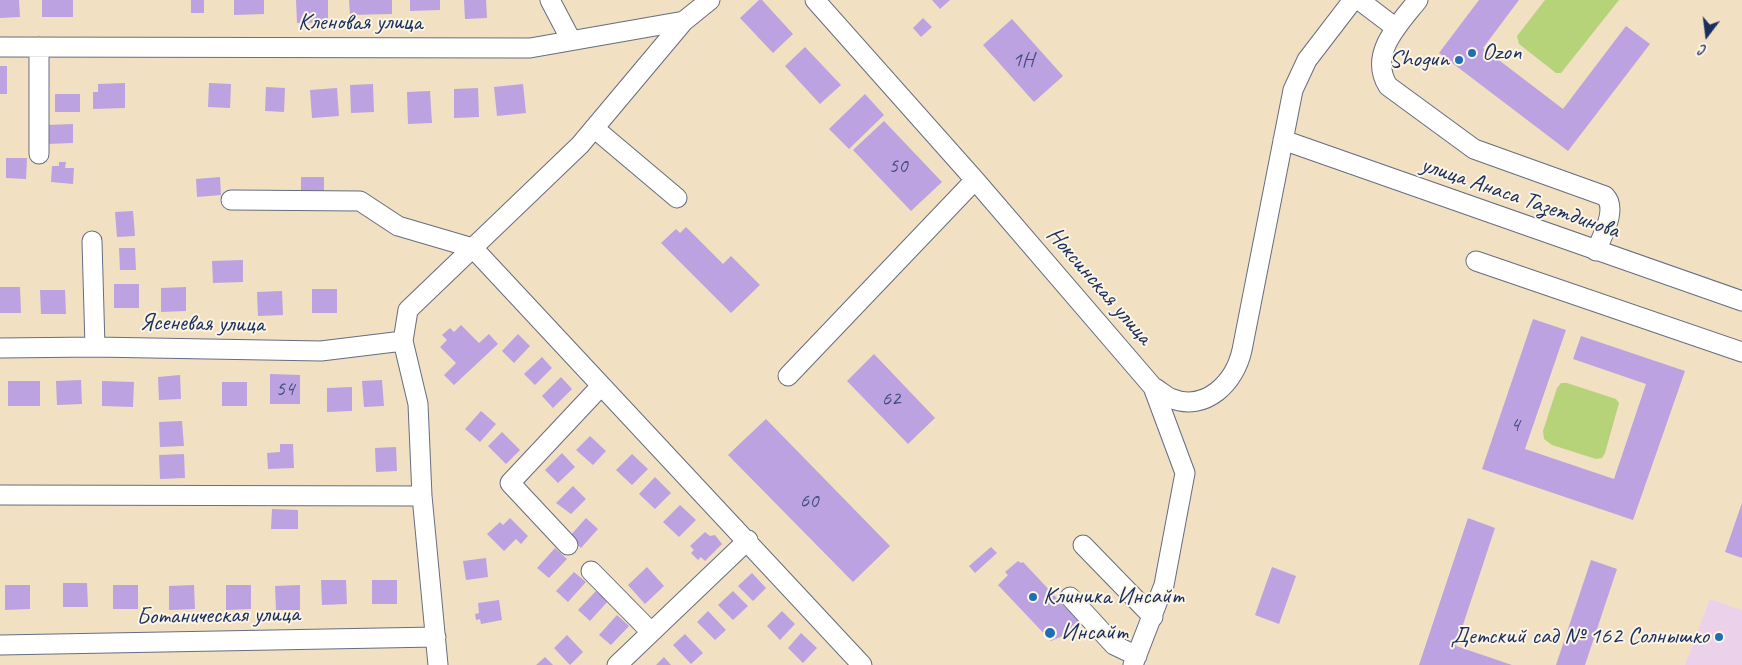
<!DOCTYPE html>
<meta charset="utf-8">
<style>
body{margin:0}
#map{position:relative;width:1742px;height:665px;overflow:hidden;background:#f1e0c1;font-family:Caveat,sans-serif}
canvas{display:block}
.north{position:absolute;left:1682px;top:10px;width:50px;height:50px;-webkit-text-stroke:4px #fcf5e5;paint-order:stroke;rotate:195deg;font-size:14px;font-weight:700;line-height:20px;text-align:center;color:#1b2f5e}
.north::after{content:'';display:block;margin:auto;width:18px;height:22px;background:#1b2f5e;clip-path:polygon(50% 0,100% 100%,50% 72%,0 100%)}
</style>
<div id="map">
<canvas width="1742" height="665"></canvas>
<div class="north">С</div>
</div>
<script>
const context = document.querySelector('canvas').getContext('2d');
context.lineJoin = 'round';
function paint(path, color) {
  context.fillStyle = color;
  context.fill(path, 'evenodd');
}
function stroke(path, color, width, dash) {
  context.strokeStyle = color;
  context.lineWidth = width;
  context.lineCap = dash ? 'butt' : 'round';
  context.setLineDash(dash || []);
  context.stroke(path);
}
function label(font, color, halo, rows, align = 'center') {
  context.font = font + ' Caveat,sans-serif';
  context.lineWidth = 4;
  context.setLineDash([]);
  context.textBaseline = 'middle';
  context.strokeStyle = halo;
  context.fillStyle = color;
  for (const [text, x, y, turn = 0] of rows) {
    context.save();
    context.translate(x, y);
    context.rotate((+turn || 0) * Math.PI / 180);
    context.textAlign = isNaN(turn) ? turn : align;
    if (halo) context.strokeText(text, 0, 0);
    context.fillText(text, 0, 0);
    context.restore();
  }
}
paint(new Path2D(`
 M1710,599l32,11v55h-57z`), '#ecd1eb');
paint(new Path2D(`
 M1545,0h74l-58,73h-5l-37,-29 -2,-8z
 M1561,383h6l49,16 3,4 -14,50 -3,5 -6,1 -44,-14 -8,-6 -1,-8 14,-43z`), '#b6d379');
paint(new Path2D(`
 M0,0h19l1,17 -20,1z
 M42,0h31v17h-31z
 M191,0h13v13h-13z
 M234,0h30v14l-30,1z
 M296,0h32v22l-31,1z
 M349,0h43v14l-42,1z
 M410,0h30v10l-30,1z
 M464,0h22l1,18 -22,1z
 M759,0h3l31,34 -20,19 -33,-35z
 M932,0h18l-10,9z
 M1479,0h40l-36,48 80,61 63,-83 24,18 -82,107 -129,-98z
 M923,18l9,9 -11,10 -8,-9z
 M1012,19l51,57 -29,26 -51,-57z
 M805,47l36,38 -21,19 -35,-38z
 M0,66h7v28h-7z
 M125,83v25l-32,1v-17h5v-8z
 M209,83l22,1 -1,24 -22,-1z
 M373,84l1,28 -23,1 -1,-28z
 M523,84l3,29 -29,3 -3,-29z
 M266,87l19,1 -1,24 -19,-1z
 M337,88l2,28 -27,2 -2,-28z
 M478,88l1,29 -25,1v-29z
 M430,91l2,32 -24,1 -1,-32z
 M55,94h25v18h-25z
 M865,94l19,21 -35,34 -20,-20z
 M884,121l58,61 -31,29 -58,-61z
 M73,124v19l-26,1 -1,-19z
 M6,158h21l-1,21 -20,-1z
 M59,162h7l-1,6h9l-1,16 -22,-2 1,-16h7z
 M220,177l1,18 -24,2 -1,-18z
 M301,177h23v16l-23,1z
 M133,211l2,25 -18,1 -2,-25z
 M686,227l37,37 8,-8 29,29 -29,28 -70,-70 15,-14 4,4z
 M119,248h16l1,22h-16z
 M243,260v22l-30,1 -1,-22z
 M114,284h25v24h-25z
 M0,287h20l1,26h-21z
 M186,287v24l-25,1v-24z
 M312,289h25v24h-25z
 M40,290h25l1,24h-25z
 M282,291l1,24 -25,1 -1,-24z
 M1533,319l33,11 -41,119 89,30 32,-95 -73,-25 8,-23 104,35 -52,149 -151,-51z
 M461,325l18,18 10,-9 9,10 -44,41 -10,-10 12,-12 -16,-16 7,-7 -5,-5 8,-7 4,4z
 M518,334l12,12 -16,17 -12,-12z
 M874,354l61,64 -27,26 -61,-63z
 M542,357l10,11 -17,17 -11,-11z
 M270,374l30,1v29h-30z
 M180,375l1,24 -22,1 -1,-23z
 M561,377l11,12 -19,19 -11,-12z
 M81,380l1,24 -25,1 -1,-24z
 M382,380l2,26 -20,1 -2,-26z
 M8,381h32v25h-32z
 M102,381l32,1 -1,25 -31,-1z
 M222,382h25v24h-25z
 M352,387v24l-25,1v-24z
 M481,411l15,13 -16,18 -15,-13z
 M766,419l124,127 -37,36 -125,-127z
 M182,421l2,25 -24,1 -1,-25z
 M502,432l18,18 -14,14 -18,-18z
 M590,436l16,15 -13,14 -17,-15z
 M280,444h13l1,24 -26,1 -1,-16 13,-1z
 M396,447l1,24 -21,1 -1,-24z
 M562,453l13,14 -17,16 -13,-13z
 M184,454l1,24 -25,1 -1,-24z
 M632,454l16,15 -16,16 -16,-15z
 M655,477l16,16 -16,16 -16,-15z
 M573,486l13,13 -15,15 -15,-11z
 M1742,503v55l-17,-6z
 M680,505l16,15 -17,17 -16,-15z
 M272,509l26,1v19h-27z
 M510,518l18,18 -7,8 -5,-5 -12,12 -17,-17 13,-12 3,3z
 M586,518l12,11 -17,19 -12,-11z
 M1468,518l27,10 -39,118 56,19h-93z
 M705,532l5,4 5,-1 7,9 -17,17 -4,-4 -3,3 -7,-7 3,-3 -4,-4z
 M991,547l6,6 -22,20 -6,-7z
 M555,548l12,11 -18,19 -12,-10z
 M486,558l2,19 -22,3 -3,-19z
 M1591,560l26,9 -32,96h-29z
 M1018,561l3,2 2,-1 44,47 6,-7 7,18 -8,8v4l-21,9 -53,-56 10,-10 -3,-3z
 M647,567l17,19 -19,18 -17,-19z
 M1272,567l24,9 -17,48 -24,-9z
 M574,572l12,10 -18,20 -12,-11z
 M752,573l14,15 -13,13 -15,-15z
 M321,580h25l1,24 -25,1z
 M372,580h25v24h-25z
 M63,583h24l1,24h-25z
 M5,585h25v24l-25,1z
 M113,585h25v24h-25z
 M194,585l1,24 -26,1v-24z
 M226,585h25v24l-25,1z
 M300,585v25h-24l-1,-24z
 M596,591l12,10 -18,20 -12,-11z
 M733,591l15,15 -15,14 -15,-15z
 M499,600l3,20 -21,4 -1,-5 -4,1 -1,-6 4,-1 -1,-10z
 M708,611l18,19 -11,10 -18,-18z
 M782,611l13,13 -15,16 -13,-14z
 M617,615l12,11 -18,19 -12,-10z
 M801,633l16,15 -14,15 -15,-15z
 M685,634l18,19 -12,11 -18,-19z
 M567,635l16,17 -13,13 -16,-17z
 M545,657l8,8h-17z
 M664,657l7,8h-15z`), '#bca2e0');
const minor = new Path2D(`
 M550,0l21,40
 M815,0l160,180 178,207 32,86 -21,112 -31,80
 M1359,0l37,28
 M1418,0c-19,24 -50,54 -30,86l86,63 131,47c13,13 -3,40 -9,55
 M0,47l530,1 154,-27 26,-21
 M39,47v107
 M594,128l83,70
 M1283,140l459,161
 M231,200l129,1 38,25 75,22 389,417
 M92,241l3,106
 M1476,261l266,91
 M0,348l95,-1 226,4 82,-10
 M788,376l187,-196
 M1153,387c6,3 11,8 17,11 36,15 65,-16 72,-48l51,-260 14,-30 46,-60
 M0,495l422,1
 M568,545l-58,-62 91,-97
 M1083,545l70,72
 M591,571l60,61
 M1070,597l44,48 23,11
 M0,645l436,-8
 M438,665l-16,-169 -4,-92 -15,-63 5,-31 172,-165 104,-124
 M617,665l131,-125`);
stroke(minor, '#666d81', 21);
stroke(minor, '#fff', 19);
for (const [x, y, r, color] of [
 [1472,53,5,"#1f6fb2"],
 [1459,60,5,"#1f6fb2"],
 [1033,597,5,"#1f6fb2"],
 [1050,633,6,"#1f6fb2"],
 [1719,637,5,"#1f6fb2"]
]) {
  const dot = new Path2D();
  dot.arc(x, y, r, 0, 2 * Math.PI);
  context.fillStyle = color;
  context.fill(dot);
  stroke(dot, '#fcf5e5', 2);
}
label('21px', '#434c7e', null, [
 ["1Н",1023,60],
 ["50",898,166],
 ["54",285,389],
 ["62",891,399],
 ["4",1515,425],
 ["60",809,501]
]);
label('24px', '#1b2f5e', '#fcf5e5', [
 ["Кленовая улица",360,23],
 ["улица Анаса Тазетдинова",1520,198,19],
 ["Ноксинская улица",1099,286,49],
 ["Ясеневая улица",202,324,1],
 ["Ботаническая улица",218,616,-1]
]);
label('24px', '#1b2f5e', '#fcf5e5', [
 ["Ozon",1482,53],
 ["Shogun",1449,60,"right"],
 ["Клиника Инсайт",1043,597],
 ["Инсайт",1061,633],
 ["Детский сад № 162 Солнышко",1709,637,"right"]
], 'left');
</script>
